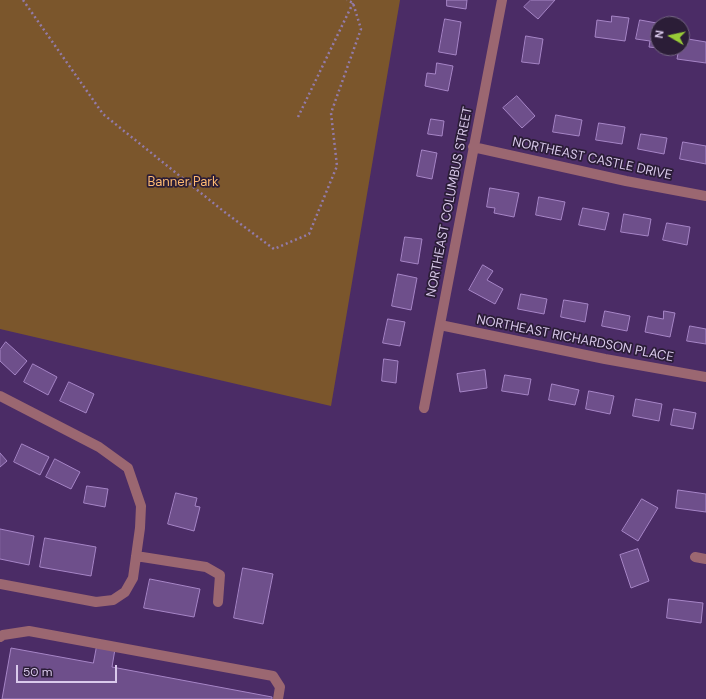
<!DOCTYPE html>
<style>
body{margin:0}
#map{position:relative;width:706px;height:699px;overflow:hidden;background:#4b2c66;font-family:"DM Sans",sans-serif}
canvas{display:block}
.north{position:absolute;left:650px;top:16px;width:40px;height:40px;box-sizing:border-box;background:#2b1d37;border:1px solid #71627f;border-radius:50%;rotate:279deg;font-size:11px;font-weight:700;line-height:16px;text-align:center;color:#dacaec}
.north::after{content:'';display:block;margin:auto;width:14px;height:18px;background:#98cb37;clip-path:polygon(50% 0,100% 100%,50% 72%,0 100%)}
.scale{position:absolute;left:16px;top:665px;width:101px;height:18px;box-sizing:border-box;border:2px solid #dacaec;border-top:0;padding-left:5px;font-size:12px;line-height:14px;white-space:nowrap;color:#dacaec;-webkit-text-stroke:3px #2b1d37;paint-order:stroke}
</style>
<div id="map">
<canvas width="706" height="699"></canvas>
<div class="north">N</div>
<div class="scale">50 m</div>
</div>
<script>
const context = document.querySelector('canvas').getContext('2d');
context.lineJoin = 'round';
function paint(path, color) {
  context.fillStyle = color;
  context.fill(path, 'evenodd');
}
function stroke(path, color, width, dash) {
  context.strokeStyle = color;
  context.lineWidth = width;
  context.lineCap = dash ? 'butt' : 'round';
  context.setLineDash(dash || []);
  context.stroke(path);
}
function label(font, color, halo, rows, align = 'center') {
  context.font = font + ' "DM Sans",sans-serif';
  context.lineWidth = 3.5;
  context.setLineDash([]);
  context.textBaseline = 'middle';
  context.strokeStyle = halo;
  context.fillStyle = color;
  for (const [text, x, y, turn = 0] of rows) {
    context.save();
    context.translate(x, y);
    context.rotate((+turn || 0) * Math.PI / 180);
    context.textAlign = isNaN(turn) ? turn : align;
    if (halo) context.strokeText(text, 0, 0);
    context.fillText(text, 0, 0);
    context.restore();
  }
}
paint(new Path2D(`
 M0,0h400l-69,406 -331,-77z`), '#7b562c');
const building = new Path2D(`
 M447,0h20l-1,9 -19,-3z
 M531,0h24l-17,19 -14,-12z
 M612,16l17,2 -4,23 -30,-4 2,-17 14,2z
 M445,19l16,3 -5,33 -17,-3z
 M640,20l22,4h-4v24l-9,-1 1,-6 -14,-2z
 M526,36l17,3 -4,25 -17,-2z
 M682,38l24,4v21l-29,-4 2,-11h3z
 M437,63l16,3 -5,25 -23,-5 2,-13 8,1z
 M517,96l18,20 -13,12 -19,-20z
 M556,115l26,5 -3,16 -26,-4z
 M431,119l13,2 -2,15 -14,-2z
 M599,123l26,4 -3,17 -26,-4z
 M641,134l26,4 -3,16 -26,-5z
 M683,142l23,4v18l-26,-5z
 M422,150l15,3 -5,26 -15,-3z
 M490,188l29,5 -5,24 -20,-4 1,-5 -8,-1z
 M539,197l26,5 -4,18 -25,-5z
 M583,208l26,5 -4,17 -26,-5z
 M624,214l27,5 -3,17 -27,-4z
 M667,223l23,4 -3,18 -24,-5z
 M405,237l17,2 -4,25 -17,-3z
 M483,265l10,6 -6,9 16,9 -8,15 -26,-14z
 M398,274l19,4 -6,32 -19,-4z
 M521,294l26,5 -3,15 -26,-5z
 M564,300l24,4 -3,18 -24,-5z
 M605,311l25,5 -3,15 -25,-5z
 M664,311l11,2 -5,24 -25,-5 3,-16 15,3z
 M388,319l17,3 -5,24 -17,-3z
 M690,326l16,3v15l-19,-3z
 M6,342l21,19 -12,14 -15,-14v-11z
 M384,359l14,2 -2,22 -14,-2z
 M33,364l24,13 -9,18 -24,-13z
 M485,370l2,18 -27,4 -3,-18z
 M505,375l26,4 -3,16 -26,-4z
 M69,382l25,12 -8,19 -26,-12z
 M552,384l27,6 -4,15 -26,-5z
 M589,391l25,5 -4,18 -24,-5z
 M636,399l26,5 -3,17 -26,-5z
 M674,409l22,4 -3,16 -22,-4z
 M22,444l27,13 -9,18 -26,-13z
 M0,453l7,8 -7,6z
 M55,459l25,13 -9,17 -25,-12z
 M87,486l21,3 -3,18 -21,-4z
 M678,490l28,4v18l-30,-4z
 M176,493l21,5 -2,8 5,1 -6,24 -26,-7z
 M642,499l16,9 -20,33 -16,-10z
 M0,529l34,7 -5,29 -29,-6z
 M45,538l51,9 -5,29 -51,-9z
 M638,549l11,32 -18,7 -11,-33z
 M243,568l30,6 -10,50 -29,-6z
 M150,579l50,10 -6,28 -50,-9z
 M669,599l34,4 -2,20 -34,-5z
 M97,646l18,3 -3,18 160,30v2h-270l9,-51 82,15z`);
paint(building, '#6e4f8b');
stroke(building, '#a685c6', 1);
stroke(new Path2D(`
 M23,0l80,114 119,96 52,39 35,-15 28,-68 -6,-53 30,-84 -8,-26 -6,-3
 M298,117l55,-114`), '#937ba9', 2.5, [2, 3]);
stroke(new Path2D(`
 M473,147l153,34 80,15
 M440,325l165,34 101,18
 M0,396l99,51 29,21 13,38 -1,22 -7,50 -8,14 -12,8 -17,2 -96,-18
 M424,408l78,-408
 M136,556l70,11 14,8 -2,27
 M695,557l11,2
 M0,637l3,-2 26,-4 244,45 7,11 -2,12`), '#9b6771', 10);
label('13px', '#dacaec', '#2b1d37', [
 ["NORTHEAST CASTLE DRIVE",592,159,12],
 ["NORTHEAST COLUMBUS STREET",450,202,-79],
 ["NORTHEAST RICHARDSON PLACE",575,339,11]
]);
label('13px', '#feba72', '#2b1d37', [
 ["Banner Park",183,183]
]);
</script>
